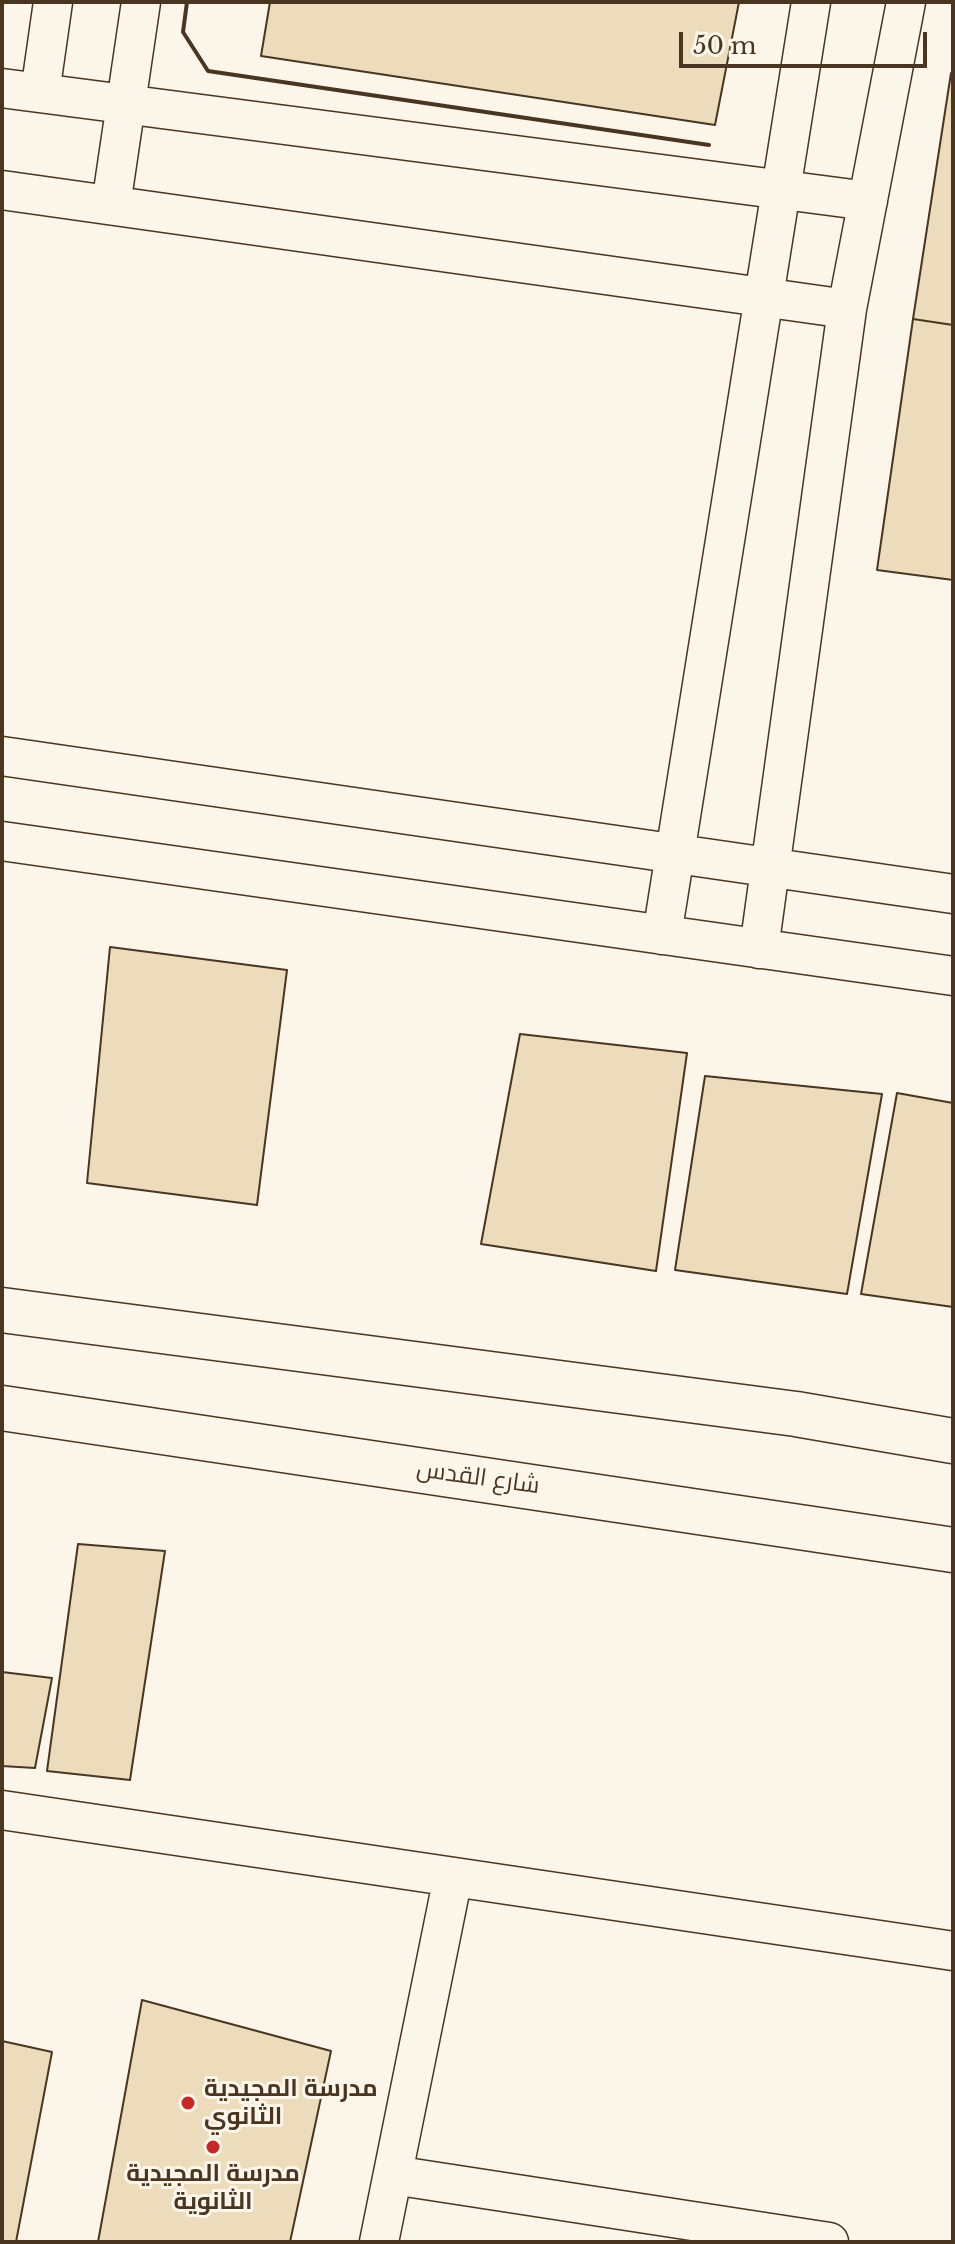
<!DOCTYPE html>
<meta charset="utf-8">
<style>
body{margin:0}
#map{position:relative;width:955px;height:2244px;overflow:hidden;background:#fbf6e9;font-family:"Libre Baskerville",serif}
canvas{display:block}
.frame{position:absolute;inset:0;border:4px solid #4a3520;pointer-events:none}
.scale{position:absolute;left:679px;top:32px;width:248px;height:36px;box-sizing:border-box;border:4px solid #4a3520;border-top:0;padding-left:10px;font-size:24px;line-height:28px;white-space:nowrap;color:#4a3520;-webkit-text-stroke:6px #fbf6e9;paint-order:stroke}
</style>
<div id="map">
<canvas width="955" height="2244"></canvas>
<div class="frame"></div>
<div class="scale">50 m</div>
</div>
<script>
const context = document.querySelector('canvas').getContext('2d');
context.lineJoin = 'round';
function paint(path, color) {
  context.fillStyle = color;
  context.fill(path, 'evenodd');
}
function stroke(path, color, width, dash) {
  context.strokeStyle = color;
  context.lineWidth = width;
  context.lineCap = dash ? 'butt' : 'round';
  context.setLineDash(dash || []);
  context.stroke(path);
}
function label(font, color, halo, rows, align = 'center') {
  context.font = font + ' "Libre Baskerville",Cairo,serif';
  context.lineWidth = 6;
  context.setLineDash([]);
  context.textBaseline = 'middle';
  context.strokeStyle = halo;
  context.fillStyle = color;
  for (const [text, x, y, turn = 0] of rows) {
    context.save();
    context.translate(x, y);
    context.rotate((+turn || 0) * Math.PI / 180);
    context.textAlign = isNaN(turn) ? turn : align;
    if (halo) context.strokeText(text, 0, 0);
    context.fillText(text, 0, 0);
    context.restore();
  }
}
const building = new Path2D(`
 M270,2h469l-24,123 -454,-69z
 M951,73h2v252l-40,-6z
 M913,319l40,6v255l-76,-10z
 M110,947l177,23 -30,235 -170,-22z
 M520,1034l167,19 -31,218 -175,-27z
 M705,1076l177,18 -35,200 -172,-24z
 M897,1093l56,10v204l-92,-13z
 M78,1544l87,7 -35,229 -83,-9z
 M2,1672l50,6 -17,90 -33,-2z
 M142,2000l189,51 -41,191h-192z
 M2,2041l50,11 -36,190h-14z`);
paint(building, '#ecdcbc');
stroke(building, '#4a3520', 2);
const minor = new Path2D(`
 M2,88l866,113
 M40,93l13,-91
 M2,190l845,119
 M111,205l30,-203
 M2,756l951,138
 M2,841l951,135
 M662,935l149,-933
 M759,949l88,-640 59,-307
 M2,1810l951,141
 M393,2175l436,67
 M379,2242l74,-365`);
const major = new Path2D(`
 M2,1310l794,104 157,27
 M2,1408l951,142`);
stroke(minor, '#4a3520', 41);
stroke(major, '#4a3520', 47);
stroke(minor, '#fbf6e9', 38);
stroke(major, '#fbf6e9', 44);
stroke(new Path2D(`
 M187,2l-4,30 25,39 501,74`), '#4a3520', 4);
for (const [x, y, r, color] of [
 [188,2103,8,"#c62828"],
 [213,2147,8,"#c62828"]
]) {
  const dot = new Path2D();
  dot.arc(x, y, r, 0, 2 * Math.PI);
  context.fillStyle = color;
  context.fill(dot);
  stroke(dot, '#fbf6e9', 3);
}
label('24px', '#4a3520', '#fbf6e9', [
 ["شارع القدس",478,1478,8]
]);
label('bold 24px', '#4a3520', '#fbf6e9', [
 ["مدرسة المجيدية",204,2089],
 ["الثانوي",204,2117],
 ["مدرسة المجيدية",213,2174,"center"],
 ["الثانوية",213,2202,"center"]
], 'left');
</script>
